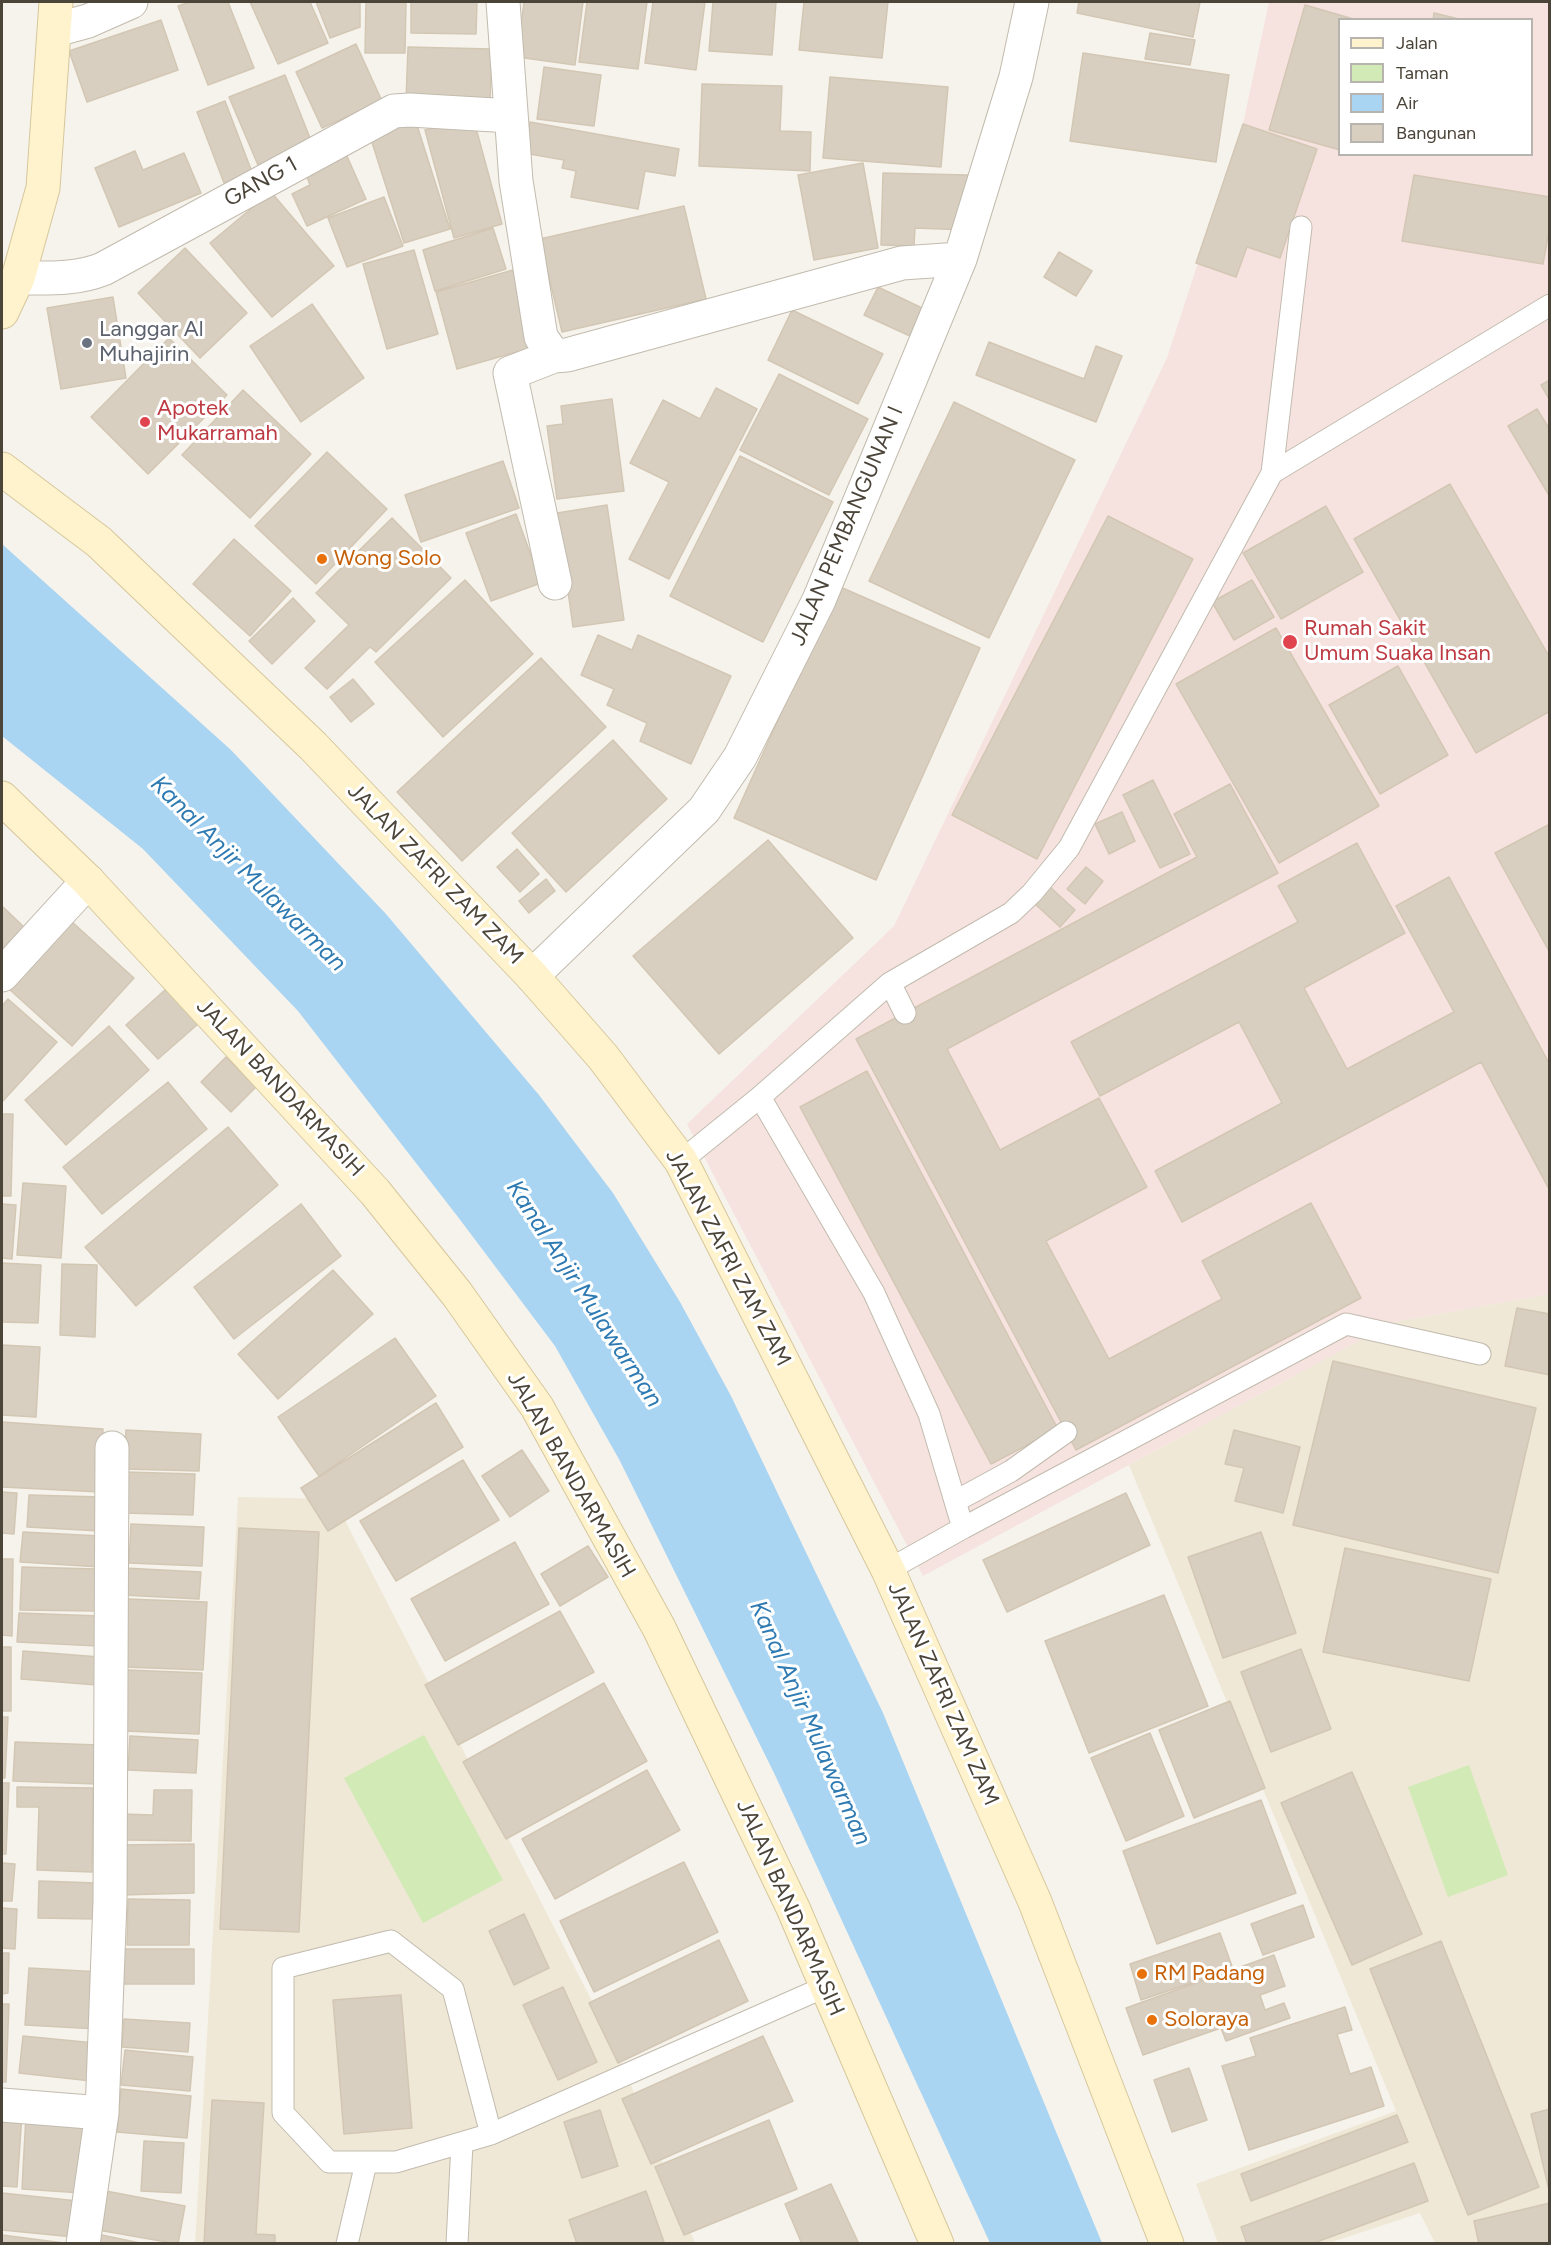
<!DOCTYPE html>
<style>
body{margin:0}
#map{position:relative;width:1551px;height:2245px;overflow:hidden;background:#f6f3ec;font-family:Figtree,sans-serif}
canvas{display:block}
.frame{position:absolute;inset:0;border:3px solid #4b4439;pointer-events:none}
.legend{position:absolute;left:1338px;top:18px;width:195px;height:138px;box-sizing:border-box;background:#fff;border:2px solid #b7b4b0;margin:0;padding:8px 10px;list-style:none;font-size:18px;color:#4b4439}
.legend li{display:flex;align-items:center;gap:12px;height:30px}
.legend b{width:30px;border:2px solid #b7b4b0}
</style>
<div id="map">
<canvas width="1551" height="2245"></canvas>
<div class="frame"></div>
<ul class="legend">
<li><b style="height:8px;background:#fff3cd"></b>Jalan</li>
<li><b style="height:16px;background:#d2eab5"></b>Taman</li>
<li><b style="height:16px;background:#a9d4f2"></b>Air</li>
<li><b style="height:16px;background:#d8cfc1"></b>Bangunan</li>
</ul>
</div>
<script>
const context = document.querySelector('canvas').getContext('2d');
context.lineJoin = 'round';
function paint(path, color) {
  context.fillStyle = color;
  context.fill(path, 'evenodd');
}
function stroke(path, color, width, dash) {
  context.strokeStyle = color;
  context.lineWidth = width;
  context.lineCap = dash ? 'butt' : 'round';
  context.setLineDash(dash || []);
  context.stroke(path);
}
function label(font, color, halo, rows, align = 'center') {
  context.font = font + ' Figtree,sans-serif';
  context.lineWidth = 6;
  context.setLineDash([]);
  context.textBaseline = 'middle';
  context.strokeStyle = halo;
  context.fillStyle = color;
  for (const [text, x, y, turn = 0] of rows) {
    context.save();
    context.translate(x, y);
    context.rotate((+turn || 0) * Math.PI / 180);
    context.textAlign = isNaN(turn) ? turn : align;
    if (halo) context.strokeText(text, 0, 0);
    context.fillText(text, 0, 0);
    context.restore();
  }
}
paint(new Path2D(`
 M1549,1294v949h-114l-15,-30 -91,30h-111l-22,-59 200,-73 -267,-646 265,-143z
 M238,1497l96,2 281,547 80,197 -500,1z`), '#efe8d6');
paint(new Path2D(`
 M1269,2h280v1292l-155,28 -471,254 -236,-452 207,-198 273,-568 76,-234zM1340,20h192v134h-192z`), '#f6e3e0');
paint(new Path2D(`
 M424,1735l79,145 -80,43 -79,-145z
 M1469,1765l39,110 -60,22 -40,-110z`), '#d2eab5');
paint(new Path2D(`
 M2,544l229,206 155,164 153,181 74,98 67,109 51,94 152,317 219,530h-112l-215,-468 -155,-314 -65,-115 -97,-129 -160,-206 -155,-162 -141,-113z`), '#a9d4f2');
const building = new Path2D(`
 M190,2h38l26,66 -46,17 -30,-79z
 M250,2h60l18,41 -50,21z
 M316,2h44v25l-30,11z
 M366,2h40l-1,51h-40z
 M411,2h66l-1,32 -65,-1z
 M524,2h59l-8,63 -58,-8z
 M587,2h60l-9,67 -59,-7z
 M653,2h52l-9,68 -51,-7z
 M713,2h63l-4,53 -63,-4z
 M804,2h84l-6,56 -83,-8z
 M1079,2h121l-7,35 -116,-24z
 M1305,5l52,15h-17v130l-71,-20z
 M1434,13l29,7h-30z
 M161,20l17,50 -91,32 -18,-51z
 M1150,33l45,7 -5,25 -45,-6z
 M356,44l26,57 -60,27 -26,-56z
 M408,47l84,2 -2,53 -84,-2z
 M1083,53l146,22 -13,87 -146,-21z
 M544,67l57,8 -7,51 -57,-7z
 M285,75l27,68 -54,22 -29,-68z
 M830,77l118,10 -7,80 -118,-9z
 M702,84l80,2 -2,45 31,1 -1,39 -111,-5z
 M225,101l27,71 -28,11 -27,-71z
 M473,117l29,107 -48,14 -29,-108z
 M416,122l34,107 -46,14 -34,-107z
 M530,122l149,27 -4,27 -30,-5 -7,38 -67,-12 5,-26 -14,-3 2,-8 -40,-7z
 M1243,124l74,25 -37,109 -33,-11 -11,30 -40,-14z
 M135,151l8,19 41,-17 17,40 -82,34 -24,-59z
 M346,154l20,45 -59,27 -15,-32 18,-9 -5,-13z
 M863,163l15,85 -64,12 -16,-85z
 M883,173l85,2 -1,55 -52,-2 -1,18 -33,-1z
 M1414,175l136,22v28l-7,39 -141,-23z
 M271,192l63,74 -62,51 -62,-74z
 M384,197l19,49 -56,21 -19,-49z
 M684,206l22,93 -144,33 -22,-93z
 M493,228l13,41 -71,22 -12,-41z
 M185,248l62,65 -47,45 -62,-65z
 M414,250l24,84 -51,15 -24,-85z
 M1059,252l33,19 -16,25 -32,-19z
 M513,270l21,77 -77,22 -21,-77z
 M878,287l44,21 -12,28 -46,-21z
 M113,297l13,81 -65,11 -14,-81z
 M312,304l52,74 -63,44 -51,-76z
 M792,310l91,44 -25,50 -90,-44z
 M169,338l58,57 -79,79 -57,-57z
 M989,342l95,37 12,-33 26,10 -26,66 -120,-47z
 M779,374l89,45 -39,76 -89,-45z
 M1550,380v21l-9,-16z
 M716,388l41,21 -88,170 -40,-20 40,-77 -39,-19 33,-63 37,19z
 M243,390l68,64 -61,64 -68,-63z
 M612,399l12,92 -67,8 -10,-73 16,-2 -2,-18z
 M954,402l121,58 -86,178 -120,-57z
 M1537,409l13,21v67l-42,-71z
 M327,452l60,57 -71,75 -61,-58z
 M740,456l93,46 -70,140 -93,-46z
 M503,461l16,47 -98,34 -16,-47z
 M1450,484l100,174v53l-74,42 -122,-214z
 M607,505l17,115 -51,7 -16,-114z
 M1326,506l37,66 -82,47 -38,-66z
 M516,514l25,69 -50,18 -25,-68z
 M1108,516l85,43 -156,300 -85,-44z
 M392,518l59,60 -75,74 -6,-5 -43,42 -22,-21 44,-43 -33,-32z
 M234,539l57,52 -41,45 -57,-52z
 M465,580l68,74 -90,83 -68,-75z
 M1252,580l22,37 -40,23 -22,-38z
 M838,586l142,62 -104,232 -142,-62z
 M293,598l22,23 -43,43 -23,-23z
 M1276,628l103,178 -100,57 -103,-179z
 M598,635l34,15 6,-15 93,41 -40,88 -51,-23 7,-18 -40,-18 7,-16 -33,-14z
 M541,658l65,69 -144,134 -65,-69z
 M1398,666l50,89 -68,39 -51,-89z
 M353,679l21,25 -23,18 -21,-25z
 M613,740l54,59 -101,93 -54,-59z
 M1153,780l37,74 -30,14 -37,-73z
 M1230,784l48,89 -331,176 53,101 99,-52 48,89 -101,54 63,118 113,-60 -20,-38 109,-58 50,95 -285,152 -220,-411 341,-182 -23,-43z
 M1122,812l13,29 -26,13 -14,-30z
 M1550,824v129l-55,-100z
 M768,840l85,98 -134,116 -86,-98z
 M1357,843l48,90 -101,55 43,81 107,-57 -58,-106 53,-29 101,188v126l-69,-129 -299,160 -27,-51 127,-68 -43,-81 -139,74 -29,-54 227,-120 -20,-36z
 M517,849l22,25 -19,18 -23,-25z
 M1086,867l17,14 -18,23 -18,-15z
 M546,879l9,12 -26,22 -10,-12z
 M1049,886l26,24 -15,17 -26,-24z
 M2,906l22,21 -22,25z
 M71,921l63,57 -62,68 -63,-57z
 M166,989l32,35 -40,35 -32,-34z
 M8,999l49,43 -55,60v-96z
 M109,1026l40,44 -83,75 -41,-45z
 M226,1057l30,30 -25,25 -30,-30z
 M867,1071l191,358 -67,35 -191,-357z
 M168,1082l39,47 -105,85 -39,-47z
 M2,1114h11l-2,82h-9z
 M228,1127l50,58 -142,121 -51,-59z
 M23,1183l43,3 -5,72 -44,-3z
 M2,1204l14,1 -4,54 -10,-1z
 M301,1204l40,52 -107,83 -40,-52z
 M2,1263l39,2 -3,58 -36,-1z
 M62,1264l35,1 -2,72 -35,-2z
 M333,1270l40,44 -95,85 -40,-45z
 M1517,1308l33,6v61l-45,-9z
 M395,1338l41,58 -117,80 -41,-59z
 M2,1345l38,2 -4,70 -34,-2z
 M1333,1361l203,47 -38,165 -205,-48z
 M436,1403l27,44 -135,84 -27,-43z
 M2,1422l101,7 -3,63 -98,-5z
 M126,1430l75,4 -2,37 -75,-2z
 M1234,1430l66,17 -17,66 -48,-12 9,-33 -19,-4z
 M522,1450l27,41 -39,26 -28,-41z
 M463,1460l36,60 -103,61 -36,-60z
 M126,1472l69,2 -2,41 -69,-2z
 M2,1492l15,1 -3,41 -12,-1z
 M1126,1493l24,52 -143,67 -24,-52z
 M29,1495l72,2 -1,34 -73,-4z
 M131,1524l73,3 -2,39 -73,-3z
 M239,1528l80,4 -20,400 -79,-3z
 M23,1532l78,4 -1,31 -80,-5z
 M1261,1532l35,101 -73,25 -35,-101z
 M515,1542l34,62 -104,57 -34,-62z
 M588,1546l20,31 -48,29 -19,-32z
 M1345,1548l146,31 -22,102 -146,-29z
 M2,1559h11l-1,77 -10,-1z
 M22,1567l75,2 -1,42 -76,-1z
 M124,1568l77,4 -2,27 -76,-4z
 M1164,1595l44,111 -119,47 -44,-112z
 M127,1599l80,3 -4,68 -79,-3z
 M560,1611l34,61 -136,73 -33,-60z
 M19,1613l81,3 -2,30 -81,-4z
 M2,1647h9v64h-9z
 M1301,1649l30,80 -60,23 -30,-80z
 M23,1651l77,6 -3,28 -76,-6z
 M127,1670l75,3 -3,61 -75,-3z
 M604,1683l43,78 -141,78 -43,-77z
 M1230,1701l35,87 -71,30 -35,-88z
 M2,1717h6l-3,61h-3z
 M1150,1733l34,83 -58,25 -35,-83z
 M130,1736l68,4 -2,33 -68,-3z
 M15,1742l84,3 -2,39 -84,-3z
 M647,1770l33,60 -125,69 -33,-60z
 M1352,1772l70,162 -70,31 -71,-162z
 M2,1783h7l-3,71h-4z
 M17,1787l76,1 -1,84 -55,-2 2,-63h-22z
 M154,1790h38l-1,51 -68,-1v-26l30,1z
 M1261,1800l35,93 -139,51 -34,-93z
 M194,1844v49l-73,2 -1,-50z
 M684,1862l34,70 -124,60 -34,-71z
 M2,1863l13,1 -3,37h-10z
 M39,1881l58,2 -1,36 -58,-1z
 M128,1899l62,1 -1,45h-62z
 M1303,1905l11,32 -51,18 -12,-31z
 M2,1908l15,1 -2,40 -13,-1z
 M524,1914l25,54 -35,17 -25,-54z
 M1220,1933l13,36 -92,31 -11,-36z
 M719,1940l29,61 -130,62 -29,-60z
 M1441,1941l98,246 -71,28 -98,-246z
 M122,1949h72v35h-72z
 M2,1953h7l-1,40 -6,1z
 M1274,1955l11,31 -25,9 5,15 19,-7 6,15 -64,23 -5,-13 -78,27 -17,-47z
 M29,1968l72,4 -3,57 -73,-4z
 M563,1987l34,75 -39,18 -35,-75z
 M401,1995l11,133 -68,6 -11,-134z
 M2,2004h7l-3,78h-4z
 M1345,2007l7,23 -15,4 13,40 21,-7 13,39 -135,44 -27,-84 34,-10 -6,-18z
 M124,2019l66,4 -2,29 -66,-5z
 M23,2036l72,7 -4,38 -72,-8z
 M763,2036l30,65 -142,63 -29,-65z
 M125,2050l68,7 -3,34 -69,-6z
 M1189,2068l18,52 -35,12 -18,-52z
 M121,2089l70,7 -4,42 -70,-6z
 M212,2100l52,3 -8,131 19,1v9h-71z
 M1550,2109v85l-19,-80z
 M600,2110l18,56 -36,12 -18,-56z
 M2,2113l20,1 -5,73 -15,-1z
 M26,2115l60,4 -4,74 -60,-4z
 M1397,2115l11,27 -157,59 -10,-27z
 M769,2120l28,69 -113,46 -29,-68z
 M144,2141l40,2 -3,50 -40,-2z
 M1414,2163l14,38 -117,43h-64l-6,-17z
 M831,2184l28,60h-57l-17,-40z
 M106,2191l79,15 -7,38 -80,-14z
 M646,2191l18,51 -4,2h-83l-8,-24z
 M2,2193l76,8 -4,36 -72,-7z
 M1550,2203v41h-71l-5,-23z
 M97,2234l48,10h-50z
 M2,2235l62,8v1h-62z`);
paint(building, '#d8cfc1');
stroke(building, '#d3c7b4', 1.5);
const lane = new Path2D(`
 M1272,473l278,-168
 M890,983l15,30
 M760,1097l130,-114 121,-70 21,-20 37,-45 203,-375 29,-246
 M681,1161l79,-64 114,196 55,121 34,114 -75,42
 M956,1501l55,-30 55,-39
 M963,1528l383,-204 134,30
 M491,2134l-95,28h-67l-46,-49v-145l108,-27 62,48 38,145 336,-148
 M347,2244l19,-81
 M457,2244l5,-101`);
const street = new Path2D(`
 M503,2l13,179 25,156 13,19 13,-1 335,-92 58,-4
 M55,30l33,-9 43,-19
 M18,278c30,0 57,2 85,-9l291,-158 16,-1 101,6
 M554,356l-44,17 45,210
 M2,975l86,-94
 M532,976l172,-166 36,-53 79,-157 141,-341 56,-182 16,-75
 M2,2105l100,8
 M83,2244l19,-131 8,-212 2,-453`);
const secondary = new Path2D(`
 M2,312l16,-34 25,-90 13,-186
 M2,469l97,73 214,204 219,230 71,81 78,104 207,409 147,332 132,342
 M2,798l86,83 287,311 82,102 80,113 122,221 134,280 144,336`);
stroke(lane, '#c2bbae', 23);
stroke(street, '#c2bbae', 35);
stroke(secondary, '#d6c79b', 35);
stroke(lane, '#fff', 21);
stroke(street, '#fff', 33);
stroke(secondary, '#fff3cd', 33);
for (const [x, y, r, color] of [
 [87,343,6,"#6b7280"],
 [145,422,6,"#e0444e"],
 [322,559,6,"#e8710a"],
 [1290,642,8,"#e0444e"],
 [1142,1974,6,"#e8710a"],
 [1152,2020,6,"#e8710a"]
]) {
  const dot = new Path2D();
  dot.arc(x, y, r, 0, 2 * Math.PI);
  context.fillStyle = color;
  context.fill(dot);
  stroke(dot, '#fff', 2);
}
label('22px', '#4b4439', '#fff', [
 ["GANG 1",261,182,-29],
 ["JALAN PEMBANGUNAN I",847,526,-67],
 ["JALAN ZAFRI ZAM ZAM",435,874,46],
 ["JALAN BANDARMASIH",280,1088,47],
 ["JALAN ZAFRI ZAM ZAM",728,1258,62],
 ["JALAN BANDARMASIH",571,1475,60],
 ["JALAN ZAFRI ZAM ZAM",943,1694,66],
 ["JALAN BANDARMASIH",790,1908,66]
]);
label('22px', '#5b616d', '#fff', [
 ["Langgar Al",99,330],
 ["Muhajirin",99,355]
], 'left');
label('22px', '#be3a42', '#fff', [
 ["Apotek",157,409],
 ["Mukarramah",157,434],
 ["Rumah Sakit",1304,629],
 ["Umum Suaka Insan",1304,654]
], 'left');
label('22px', '#c56008', '#fff', [
 ["Wong Solo",334,559],
 ["RM Padang",1154,1974],
 ["Soloraya",1164,2020]
], 'left');
label('italic 24px', '#2e7ab2', '#fff', [
 ["Kanal Anjir Mulawarman",248,874,45],
 ["Kanal Anjir Mulawarman",584,1294,57],
 ["Kanal Anjir Mulawarman",810,1723,66]
]);
</script>
